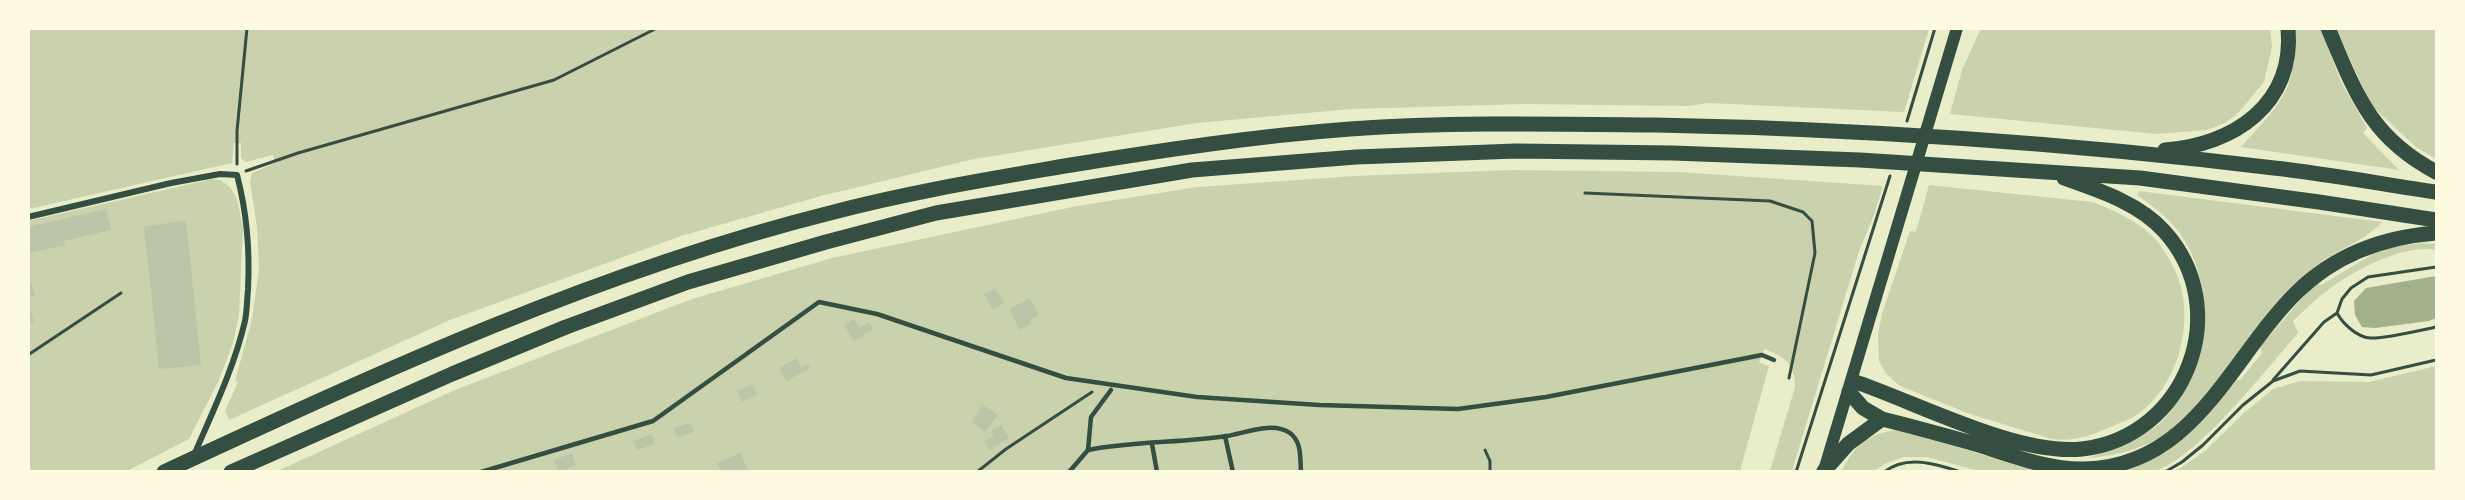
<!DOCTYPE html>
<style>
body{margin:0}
#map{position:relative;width:2465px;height:500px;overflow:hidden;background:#e9edc9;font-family:"Source Sans 3",sans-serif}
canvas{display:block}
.frame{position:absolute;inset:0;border:30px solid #fefae0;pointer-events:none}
</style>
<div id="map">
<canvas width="2465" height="500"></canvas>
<div class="frame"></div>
</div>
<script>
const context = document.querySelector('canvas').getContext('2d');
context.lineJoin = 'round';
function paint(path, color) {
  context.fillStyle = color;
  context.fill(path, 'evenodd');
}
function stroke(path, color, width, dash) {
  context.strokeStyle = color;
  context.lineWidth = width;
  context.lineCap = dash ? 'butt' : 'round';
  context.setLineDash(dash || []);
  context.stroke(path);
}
paint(new Path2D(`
 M1981,28l289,1 2,18 -8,35 -25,30 -14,11 -18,7 -50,4 -207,-20 12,-44z
 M28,29h1901l-25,83 -196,-9 -19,3 -165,-2 -173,5 -154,14 -223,36 -153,37 -140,40 -231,84 -221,100 -4,-9 13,-29 -3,-1 17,-62 7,-50 -2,-42 -7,-45 2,-9 23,-10 -2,-8 -27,7 -5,-4v-15h-7l-2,20 -203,46z
 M2293,29h28l20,53 26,46 -4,5 36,37 -158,-23c37,-41 59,-58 52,-118z
 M2336,29h100v130l-20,-12 -45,-42z
 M1512,170l167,2 204,14 -9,29 -15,36 -67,220h-22l25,-84c1,-22 -11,-31 -31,-38l-5,14 10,3 -29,105 -1465,1 180,-82 237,-91 140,-41 245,-52 121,-19 156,-11z
 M212,179l8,1 10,7 7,12 6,29 -4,87 -6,28 -14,37 -30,59 -62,32h-98l-1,-250z
 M1929,185l163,17c24,9 49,20 66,40 9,13 19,29 23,45 11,44 -5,100 -43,127 -7,5 -17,8 -25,12 -20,9 -39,16 -61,13l-82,-25 -70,-28 -14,-12 -7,-13 -1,-27 4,-20 28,-83 5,1 2,-4z
 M2139,191l243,31c-19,21 -50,29 -71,48 -53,47 -85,113 -138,158 -22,19 -56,28 -85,30 23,-8 47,-16 67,-31 11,-8 19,-20 26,-32 30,-49 33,-116 -3,-164 -11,-15 -27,-26 -41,-36z
 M2419,243l17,1v6c-32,-6 -82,20 -108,40 -13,9 -24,21 -35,31l5,12c-32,36 -98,123 -143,138 -11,4 -29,0 -41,1 59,-13 85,-48 121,-92h5l22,-27 -2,-6 42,-49 15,-15 4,2 61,-36z
 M2436,366v105h-260l29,-20 39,-38 29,-24 27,-8 69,1z
 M1895,430l32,7 104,33 15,1h-67l-52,-14h-23l-17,6 -13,8 -33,1c13,-26 25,-37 54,-42z`), '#cad2ad');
paint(new Path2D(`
 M2436,276v42l-7,3 -54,7 -13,-1 -7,-12 -1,-14 12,-13z`), '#a3b18a');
paint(new Path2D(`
 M106,209l5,21 -47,11 1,4 -37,8v-26z
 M186,221l15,144 -42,4 -15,-143z
 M28,274l7,22 -7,2z
 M996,288l8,15 -11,7 -9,-16z
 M1030,298l9,17 -9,5 2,4 -12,6 -11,-21z
 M28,302l6,20 -6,1z
 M854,319l6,9 9,-5 4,6 -19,12 -10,-16z
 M796,358l5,10 7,-4 2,4 -23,13 -8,-13z
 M752,384l5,10 -15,8 -5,-11z
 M982,404l16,11 -13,17 -13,-10z
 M691,423l3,9 -17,5 -3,-9z
 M1001,425l8,13 -20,13 -5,-9 10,-7 -3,-4z
 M652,434l3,10 -18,6 -4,-9z
 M572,453l4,12 -17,7 -5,-12z
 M740,453l8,17 -27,2 -4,-9z`), '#bcc5a7');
stroke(new Path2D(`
 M1907,121l28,-93
 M237,164v-33l10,-103
 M246,171l52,-18 256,-73 103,-52
 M1585,193l185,8 33,11 9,9 3,32 -26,125
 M2337,313c6,11 20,24 33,25 13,1 52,-8 66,-11
 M28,355l93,-62
 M2273,380l51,-58 13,-9 5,-14 9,-11 17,-11 68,-10
 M1485,450l5,11v11
 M977,472l29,-23 86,-57
 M1433,472h1
 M1796,472l94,-296
 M1884,472c23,-18 52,-8 77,0
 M2165,472l17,-10 21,-17 40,-40 30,-24 27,-10 71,4 65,-15`), '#344e41', 3);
stroke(new Path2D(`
 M1225,436l8,36
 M1152,444l5,28
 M1088,450c45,-9 93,-7 139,-14 18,-3 46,-15 63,-3 12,9 10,25 11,39
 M481,472l172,-51 166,-119 58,12 189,64 131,19 122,8 139,4 88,-12 216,-42 12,5
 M1069,472l19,-22 3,-33 20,-27`), '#344e41', 4.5);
stroke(new Path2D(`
 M28,217l143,-34 49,-9 17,1c10,38 13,75 11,114 -1,11 -1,22 -3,32 -11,47 -32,90 -51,134`), '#344e41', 6);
stroke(new Path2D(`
 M1825,467l132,-439`), '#344e41', 12);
stroke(new Path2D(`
 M2328,28c28,66 42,109 108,144
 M2165,150c69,-5 130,-46 123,-122
 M1853,381c63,21 164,75 229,68 105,-12 153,-140 82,-218 -25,-28 -66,-41 -100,-53
 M1849,392l14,16 19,11c33,8 65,17 97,26 34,11 70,25 106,24 110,-3 145,-111 212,-177 39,-38 86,-55 139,-59
 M1824,471l24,-27 34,-25
 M164,472c216,-100 434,-201 666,-259 79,-21 160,-34 241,-48 93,-15 185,-29 279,-36 101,-7 203,-5 305,-4 207,4 414,18 619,43 54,6 108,16 162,24
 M231,472l221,-98 114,-47 122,-45 138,-40 110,-29 256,-43 164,-13 160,-6 157,2 187,7 280,18 179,24 117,18`), '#344e41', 15);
</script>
